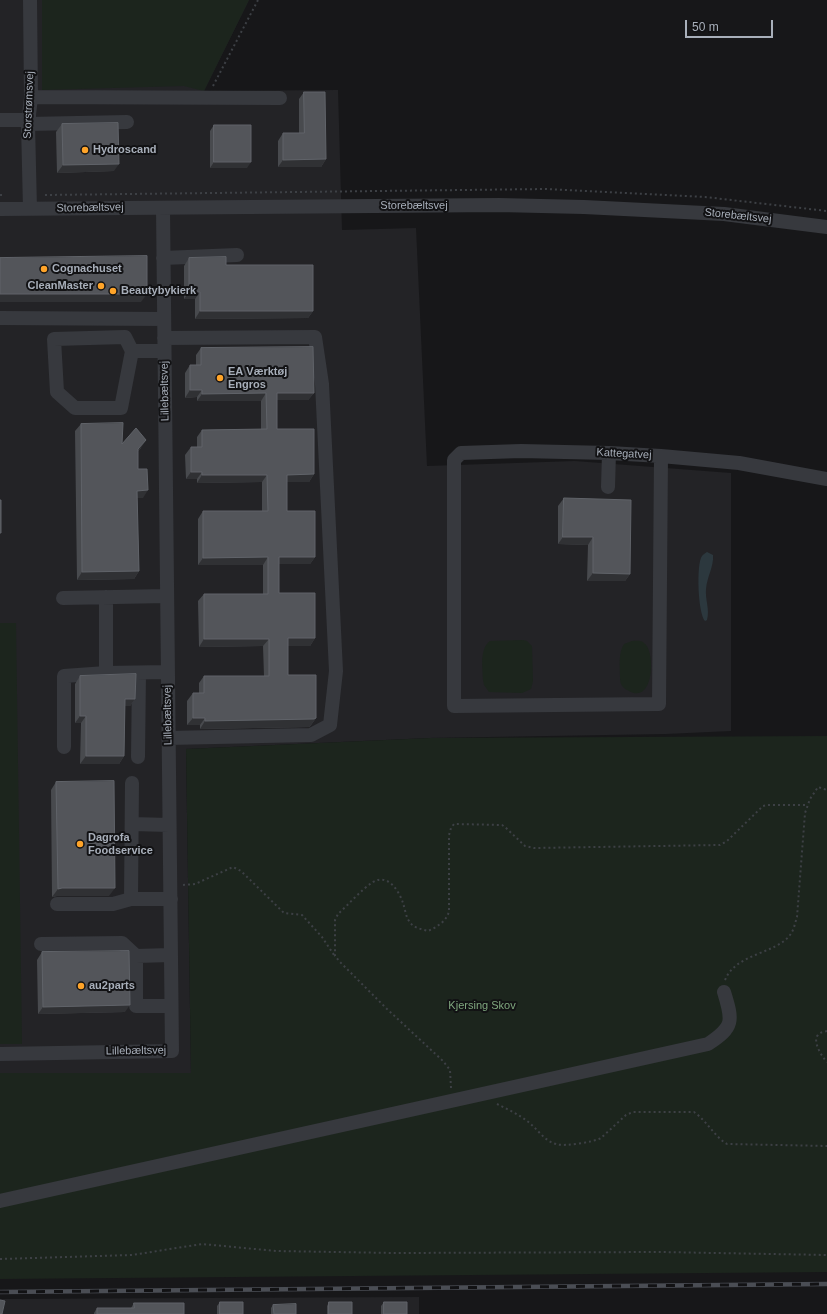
<!DOCTYPE html>
<meta charset="utf-8">
<style>
body{margin:0}
#map{position:relative;width:827px;height:1314px;overflow:hidden;background:#171719;font-family:Arial,sans-serif}
canvas{display:block}
.scale{position:absolute;left:685px;top:20px;width:88px;height:18px;box-sizing:border-box;border:2px solid #a8afba;border-top:0;padding-left:5px;font-size:12px;line-height:14px;white-space:nowrap;color:#a8afba;-webkit-text-stroke:3px #121214;paint-order:stroke}
</style>
<div id="map">
<canvas width="827" height="1314"></canvas>
<div class="scale">50 m</div>
</div>
<script>
const context = document.querySelector('canvas').getContext('2d');
context.lineJoin = 'round';
function paint(path, color) {
  context.fillStyle = color;
  context.fill(path, 'evenodd');
}
function stroke(path, color, width, dash) {
  context.strokeStyle = color;
  context.lineWidth = width;
  context.lineCap = dash ? 'butt' : 'round';
  context.setLineDash(dash || []);
  context.stroke(path);
}
function label(font, color, halo, rows, align = 'center') {
  context.font = font + ' Arial,sans-serif';
  context.lineWidth = 4;
  context.setLineDash([]);
  context.textBaseline = 'middle';
  context.strokeStyle = halo;
  context.fillStyle = color;
  for (const [text, x, y, turn = 0] of rows) {
    context.save();
    context.translate(x, y);
    context.rotate((+turn || 0) * Math.PI / 180);
    context.textAlign = isNaN(turn) ? turn : align;
    if (halo) context.strokeText(text, 0, 0);
    context.fillText(text, 0, 0);
    context.restore();
  }
}
paint(new Path2D(`
 M0,0h249l-45,91 134,-1 4,140 74,-2 11,238 148,-5 156,12v258l-65,3 -236,4 -244,11 5,324h-191z
 M419,1297v17h-419v-15z`), '#232326');
paint(new Path2D(`
 M42,0h207l-45,91 -20,-5 -142,4z
 M0,623h16l6,421h-22z
 M523,640l4,1 5,5 1,35 -2,8 -9,4 -33,-1 -5,-7 -1,-5c0,-12 -4,-31 7,-39z
 M632,641c4,0 9,-1 12,2 12,8 10,62 -15,48 -7,-3 -9,-7 -9,-14 0,-12 -2,-23 4,-33z
 M827,736v536l-827,7v-206h191l-5,-324 244,-11z`), '#1c251d');
paint(new Path2D(`
 M707,552l6,3c1,11 -6,22 -7,34 -1,11 4,20 1,31l-2,1c-7,-7 -9,-57 -3,-65 1,-1 3,-3 5,-4z`), '#2c383e');
stroke(new Path2D(`
 M213,86l45,-86
 M0,195h5
 M45,195l501,-6 159,8 122,14
 M183,885l12,-1 38,-17 8,4 43,42 18,2 20,22 12,18
 M725,980c11,-27 51,-26 65,-45 4,-5 5,-12 7,-18l8,-104 5,-14 8,-12 9,3
 M827,1031c-3,1 -7,1 -9,4 -6,6 4,22 9,27
 M451,1088l-1,-18 -7,-9 -56,-52 -47,-47 -5,-6v-36l3,-6c10,-9 24,-25 35,-32 15,-9 26,9 30,21 2,6 3,14 6,18 4,7 12,8 19,10 9,-4 19,-10 21,-20v-76l2,-7 3,-4 48,1 3,2 20,19 9,2 186,-3 7,-4 36,-35 5,-1h40
 M497,1104c10,5 21,10 30,17 10,7 17,20 29,23 8,3 38,-2 45,-6l25,-23 7,-3h61c13,9 20,24 33,32l100,2
 M0,1259l132,-4 70,-11 74,7 120,2 264,-1 167,3`), '#3d4045', 2, [2, 3]);
stroke(new Path2D(`
 M31,97l249,1
 M0,120h28
 M28,124l99,-2
 M0,209l499,-4 85,2 140,7 103,13
 M30,209l-2,-85 3,-27 -1,-97
 M163,258l74,-3
 M0,318l164,1
 M125,337l7,14 -11,57h-46l-18,-16 -3,-53z
 M164,338l151,-1 7,47 14,287 -6,54 -19,10 -143,3
 M132,351h32
 M661,456l-2,248 -205,2v-246l7,-7 60,-2 88,2 52,3 78,7 88,16
 M608,487l1,-34
 M106,597v76
 M63,598l104,-2
 M64,747v-71l42,-3 61,-1
 M138,757l1,-84
 M132,824l37,1
 M131,899l1,-116
 M57,904h56l18,-5h40
 M41,944l81,-1 14,13v50h35
 M136,956l35,-1
 M0,1054l172,-3 -9,-843
 M0,1201l708,-157c26,-17 25,-23 16,-52`), '#37393e', 14);
const rail = new Path2D(`
 M0,1292l827,-8`);
stroke(rail, '#4a4d54', 4.5);
stroke(rail, '#121214', 3, [9]);
paint(new Path2D(`
 M304,92l22,67 -5,8h-43v-26l5,-8h16v-34z
 M62,124l52,47 -57,2 -1,-41z
 M214,125l33,43h-37v-37z
 M189,258l37,7 87,46 -5,7 -113,1v-20h-11v-33z
 M201,348l113,45 -6,7h-31v29l37,45 -5,8h-22v29l28,46 -5,7h-31v29l36,45 -5,8h-22v29l28,43 -5,7 -2,2 -109,2v-4h-13v-24l6,-8h6v-10l5,-7h60l-1,-30 -64,1 -1,-46 6,-7h59v-29h-65v-46l5,-8h59v-29l-65,1v-4h-11l-1,-24 6,-8h6v-10l5,-7 59,-1v-28h-64v-4l-12,1v-25l5,-8h6v-10z
 M81,424l41,20 19,4 -3,3v18l5,29h-6l2,73 -5,8 -57,1 -2,-149z
 M564,498l66,76 -5,7h-38l1,-36 -30,-1v-38z
 M80,676l55,23 -5,7h-5l-1,50 -5,8h-39l1,-41h-6v-39z
 M56,782l53,114h-52l-5,1 -1,-107z
 M42,952l83,60 -87,2 -1,-54z
 M220,1302l23,12h-26v-8z
 M329,1302l23,12h-25v-8z
 M384,1302l23,12h-26v-8z
 M134,1303l50,11h-90v-1l3,-5h34z
 M273,1305l23,9h-25v-6z`), '#484a4e');
paint(new Path2D(`
 M326,159l-5,8h-43l5,-7z
 M214,162h37l-4,6h-37z
 M119,164l-5,7 -57,2 6,-8z
 M189,292h11l-5,7h-11z
 M0,294h147l-6,8h-141z
 M200,311h113l-5,7 -113,1z
 M190,390h12l-5,7 -12,1z
 M266,393l-5,8h-64l5,-7z
 M277,393h37l-6,7h-36z
 M146,440l-5,8 -8,8 5,-7z
 M191,472h11l-5,7h-11z
 M314,474l-5,8h-27l5,-7z
 M202,475h65l-5,7 -65,1z
 M148,490l-5,8h-11l5,-7z
 M563,537h30l-5,8 -30,-1z
 M268,557l-5,8h-65l5,-7z
 M279,557h36l-5,7h-36z
 M139,571l-5,8 -57,1 5,-8z
 M593,573l37,1 -5,7h-38z
 M288,638h27l-5,8h-27z
 M204,639h65l-6,7 -64,1z
 M125,699h10l-5,7h-11z
 M80,716h6l-5,7h-6z
 M193,718h12l-5,7h-13z
 M316,718l-5,7 -2,2 -109,2 5,-8z
 M86,756h38l-5,8h-39z
 M62,888h53l-6,8h-52l-5,1 6,-8z
 M130,1005l-5,7 -87,2 5,-7z`), '#303134');
const building = new Path2D(`
 M304,92h21l1,67 -43,1v-27h21z
 M118,123l1,41 -56,1 -1,-41z
 M214,125h37v37h-37z
 M147,256v38h-147v-36z
 M226,257v8h87v46h-113v-19h-11v-34z
 M313,347l1,46h-37v36h37v45l-27,1v36h28v46h-36v36h36v45h-27v37h28v43l-2,1 -109,2v-3h-12v-25h11v-17h65v-37h-65v-45h64v-37l-65,1v-47h65l-1,-36h-65v-3h-11v-25h11v-17l65,-1 -1,-36 -64,1v-4h-12v-25h11v-17z
 M123,423l-1,21 14,-16 10,12 -8,9v20h9l1,21 -11,1 2,80 -57,1 -1,-148z
 M564,498l67,2 -1,74 -37,-1v-36h-30z
 M0,500h1v33h-1z
 M136,674l-1,25h-10l-1,57h-38v-40h-6v-40z
 M114,781l1,107h-53l-4,1 -2,-107z
 M129,951l1,54 -87,2 -1,-55z
 M0,1300l5,1 -3,13h-2z
 M220,1302h23v12h-23z
 M329,1302h23v12h-23z
 M384,1302h23v12h-23z
 M134,1303h50v11h-87v-6h37z
 M296,1304v10h-22l-1,-9z`);
paint(building, '#53555a');
stroke(building, '#606369', 1);
for (const [x, y, r, color] of [
 [85,150,4,"#ffa429"],
 [44,269,4,"#ffa429"],
 [101,286,4,"#ffa429"],
 [113,291,4,"#ffa429"],
 [220,378,4,"#ffa429"],
 [80,844,4,"#ffa429"],
 [81,986,4,"#ffa429"]
]) {
  const dot = new Path2D();
  dot.arc(x, y, r, 0, 2 * Math.PI);
  context.fillStyle = color;
  context.fill(dot);
  stroke(dot, '#121214', 1.5);
}
label('11px', '#a8afba', '#121214', [
 ["Storstrømsvej",29,105,-88],
 ["Storebæltsvej",414,206],
 ["Storebæltsvej",90,208,-1],
 ["Storebæltsvej",738,216,6],
 ["Lillebæltsvej",165,391,-91],
 ["Kattegatvej",624,454,3],
 ["Lillebæltsvej",168,715,-91],
 ["Lillebæltsvej",136,1051,-1]
]);
label('bold 11px', '#a8afba', '#121214', [
 ["Hydroscand",93,150],
 ["Cognachuset",52,269],
 ["CleanMaster",93,286,"right"],
 ["Beautybykierk",121,291],
 ["EA Værktøj",228,372],
 ["Engros",228,385],
 ["Dagrofa",88,838],
 ["Foodservice",88,851],
 ["au2parts",89,986]
], 'left');
label('11px', '#7fa67e', '#121214', [
 ["Kjersing Skov",482,1006]
]);
</script>
